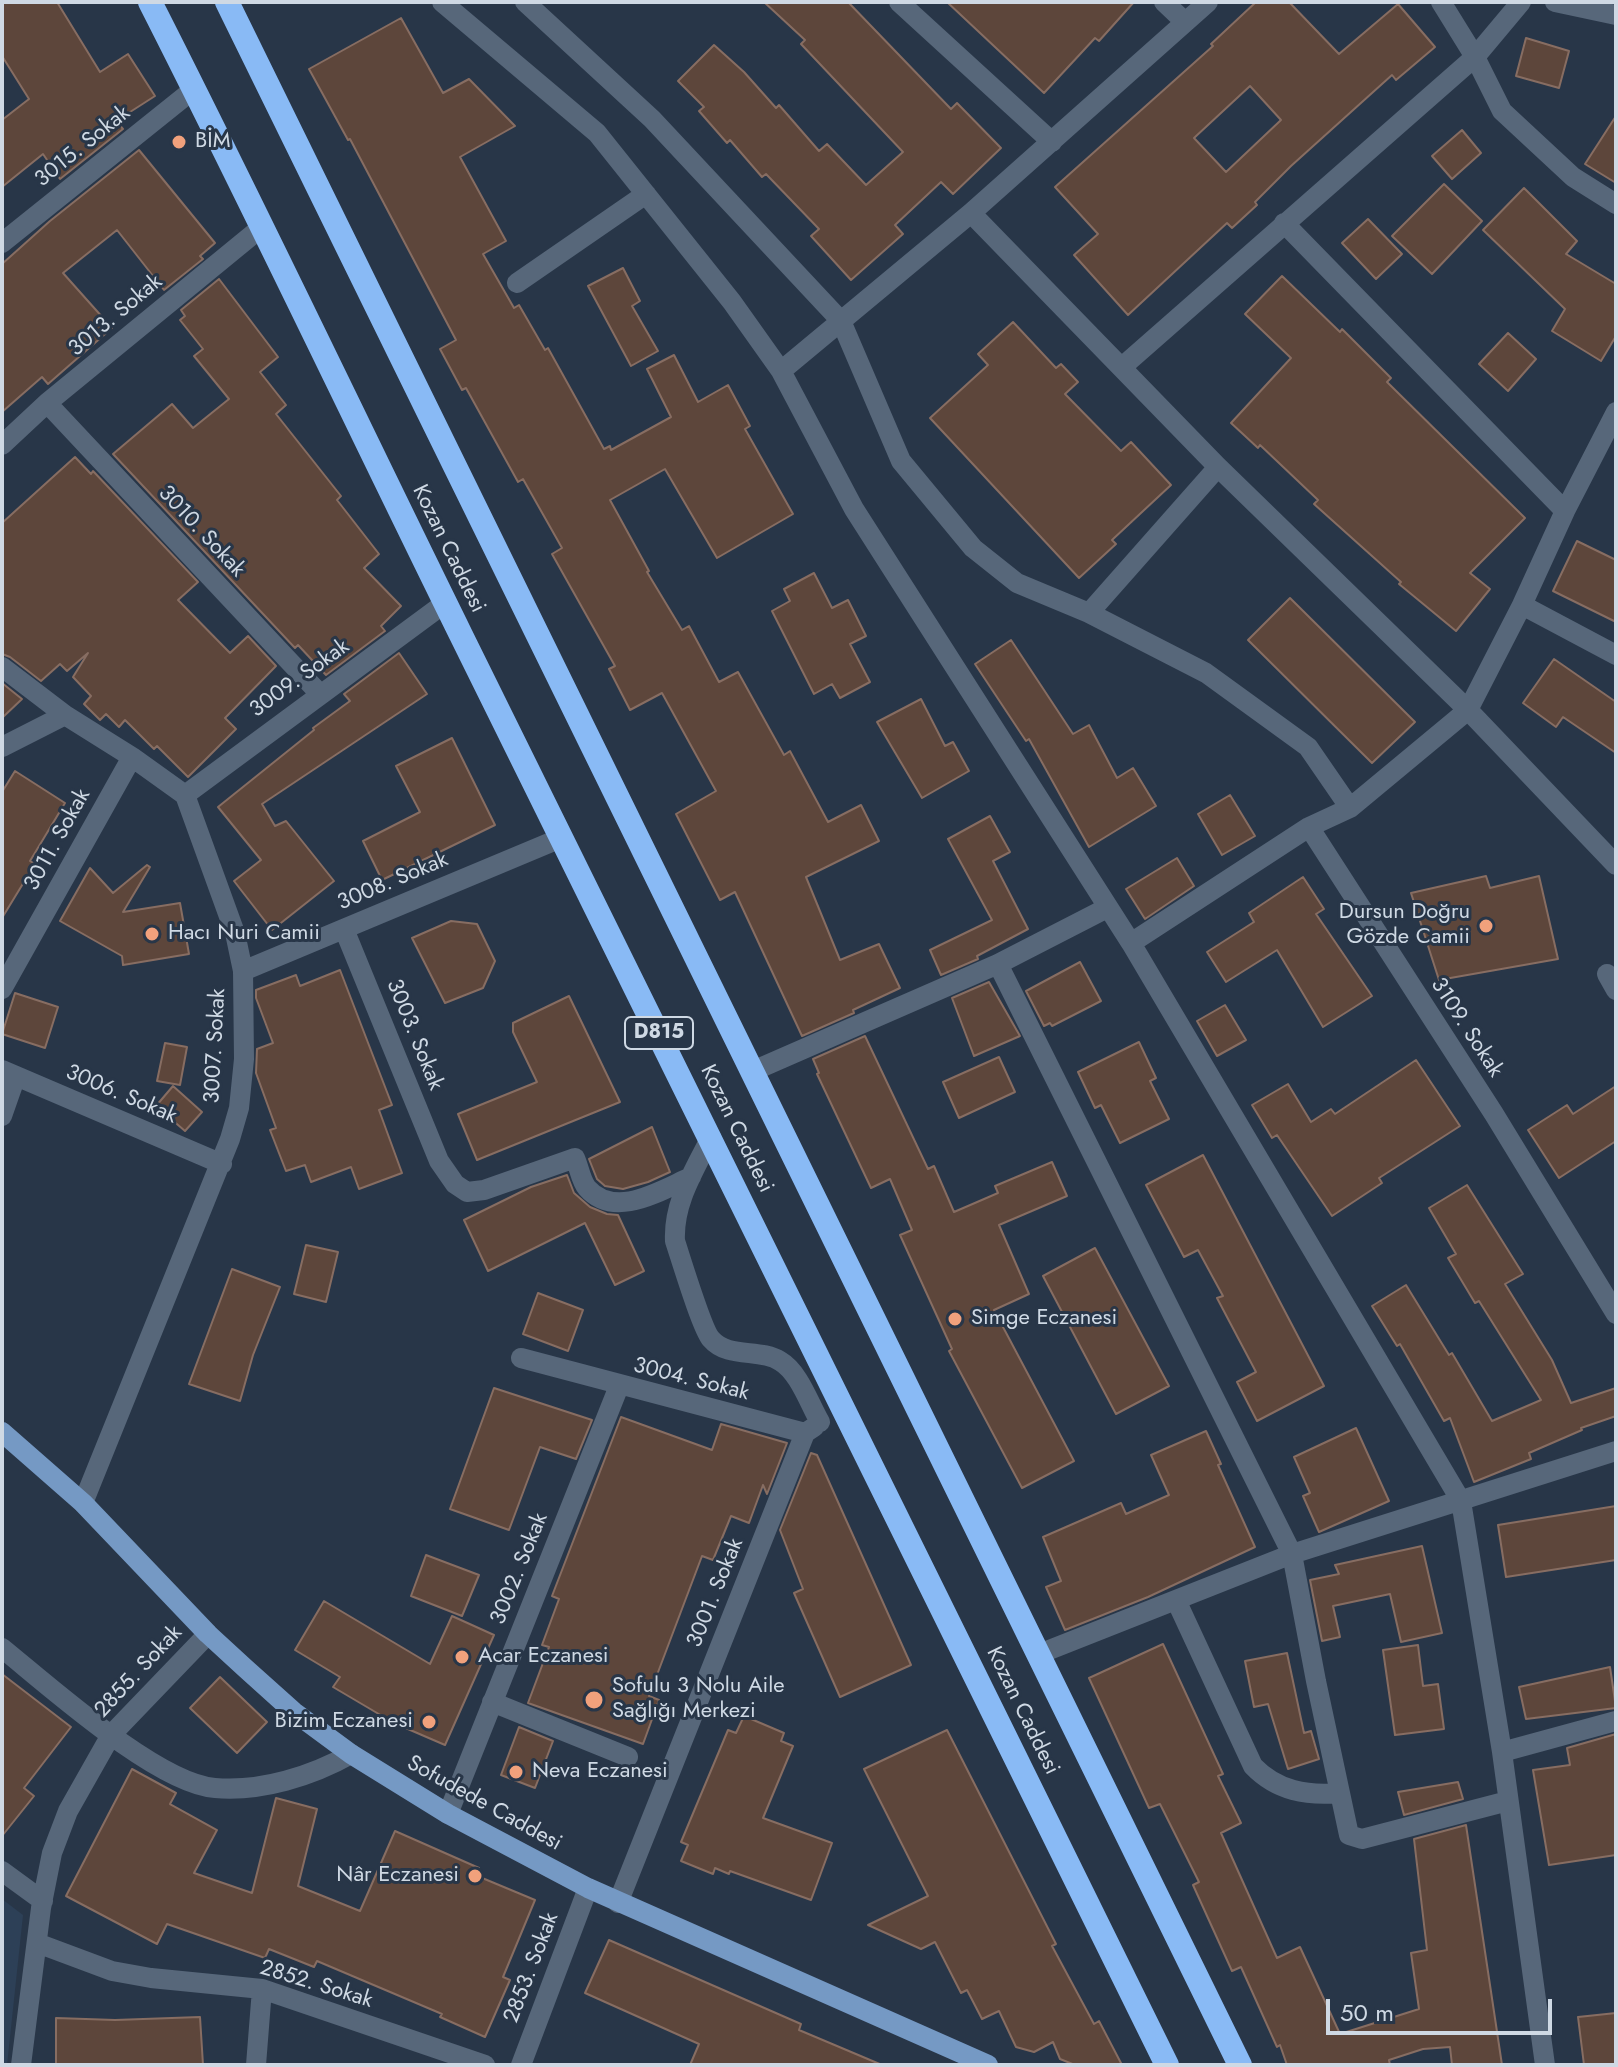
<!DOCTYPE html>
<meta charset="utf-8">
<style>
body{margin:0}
#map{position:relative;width:1618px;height:2067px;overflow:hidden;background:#283648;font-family:Jost,sans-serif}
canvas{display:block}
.frame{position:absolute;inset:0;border:4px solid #cfd9e4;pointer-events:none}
.scale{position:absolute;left:1326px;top:1999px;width:226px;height:36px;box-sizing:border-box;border:4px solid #cfd9e4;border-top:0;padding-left:10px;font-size:24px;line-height:28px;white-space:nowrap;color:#cfd9e4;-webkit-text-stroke:6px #283648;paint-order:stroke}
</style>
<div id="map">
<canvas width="1618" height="2067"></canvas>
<div class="frame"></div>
<div class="scale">50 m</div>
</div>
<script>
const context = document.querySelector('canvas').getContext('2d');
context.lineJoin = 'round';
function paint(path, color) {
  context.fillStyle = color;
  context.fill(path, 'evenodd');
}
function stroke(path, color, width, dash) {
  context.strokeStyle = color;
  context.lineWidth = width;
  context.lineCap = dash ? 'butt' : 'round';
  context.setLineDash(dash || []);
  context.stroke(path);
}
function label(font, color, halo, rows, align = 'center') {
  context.font = font + ' Jost,sans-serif';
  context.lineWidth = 6;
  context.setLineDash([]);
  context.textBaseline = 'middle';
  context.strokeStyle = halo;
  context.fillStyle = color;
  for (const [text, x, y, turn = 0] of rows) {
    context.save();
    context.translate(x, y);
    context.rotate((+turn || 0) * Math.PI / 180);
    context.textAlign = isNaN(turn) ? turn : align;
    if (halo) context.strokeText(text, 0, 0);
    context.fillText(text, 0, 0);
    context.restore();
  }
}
paint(new Path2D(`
 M2,1899l21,16 -16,150h-5z`), '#2d4057');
const building = new Path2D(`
 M2,2h55l43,70 28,-18 27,42 -39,25 7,8 -63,50 -17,-25 -41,33v-67l27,-21 -27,-43z
 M764,2h84l103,107 6,-6 44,45 -48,46 -12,-12 -46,43 8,9 -52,46 -40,-44 8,-7 -53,-55 -4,3 -32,-37 -3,3 -28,-32 5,-4 -26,-26 36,-36 30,27 32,36 3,-3 40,46 8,-7 39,41 37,-33 -102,-108 4,-4z
 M947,2h187l-35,39 -4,-3 -51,55z
 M1256,2h33l50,52 59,-50 37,43 -39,33 -4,-5 -101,91 -36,36 2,3 -25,23 -5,-5 -99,92 -54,-60 24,-21 -43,-47 158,-141 -2,-2zM1250,86l31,34 -55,52 -32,-34z
 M401,18l42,75 26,-14 46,47 -55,31 46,84 -23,13 31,54 5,-3 26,45 3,-2 56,101 6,-3 1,4 60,-33 -24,-48 27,-14 24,47 30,-17 22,41 -5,3 48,85 -76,44 -52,-89 -55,31 39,71 -2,1 35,58 7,-4 30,56 19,-10 46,83 6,-4 38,71 33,-17 18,36 -73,36 34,83 39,-16 21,44 -47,22 1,3 -52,23 -67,-144 -15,8 -44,-86 40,-23 -54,-98 -32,17 -21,-41 6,-3 -63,-112 10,-6 -39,-69 -5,3 -52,-94 -4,2 -22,-41 16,-9 -106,-201 -2,1 -39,-71z
 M1526,38l43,13 -10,37 -43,-12z
 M1616,116v67l-31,-19z
 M1462,130l19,23 -29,26 -20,-23z
 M139,150l76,93 -15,13 3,3 -39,31 -47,-60 -54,43 49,55 -64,56 -6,-7 -40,35v-148l48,-43z
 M1444,184l38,37 -50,53 -40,-38z
 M1524,188l53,53 -11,13 50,30v52l-15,25 -49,-30 13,-22 -82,-79z
 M1368,219l34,35 -26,25 -34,-36z
 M623,268l17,33 -8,5 26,45 -27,15 -43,-80z
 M1282,276l58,56 2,-3 49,49 -4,4 138,136 -55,55 20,16 -34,42 -57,-47 2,-2 -87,-78 4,-4 -58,-55 -2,3 -27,-25 60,-65 -46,-44z
 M219,279l59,78 -18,15 26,33 -10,9 65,82 -4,4 42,54 -15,14 37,38 -20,20 4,5 -59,44 -28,-30 -3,3 -182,-194 59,-50 21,24 36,-29 -35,-43 9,-7 -23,-29 5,-4 -4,-6z
 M1013,322l43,46 5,-4 17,18 -13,12 56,57 10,-9 40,43 -59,55 4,4 -37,34 -149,-160 58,-53 -10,-11z
 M1508,333l28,26 -28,32 -29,-27z
 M75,457l16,17 2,-3 105,111 -20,18 52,53 18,-17 28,30 -51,52 11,11 -48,48 -31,-31 -3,3 -29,-29 -6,7 -13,-13 -6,6 -16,-16 7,-8 -18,-19 15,-24 -21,18 -7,-7 -19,17 -31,-24 -8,-3v-131z
 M1577,541l39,19v62l-63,-31z
 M814,573l18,35 16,-8 18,36 -16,8 20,38 -30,16 -8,-14 -18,10 -42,-83 18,-10 -6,-12z
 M1290,598l125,124 -43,41 -124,-123z
 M1011,640l62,94 16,-9 28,53 16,-10 23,38 -67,41 -60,-108 -3,2 -51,-77z
 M399,653l28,41 -165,110 13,22 11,-5 48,60 -62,49 -38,-49 27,-21 -43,-53 96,-77 -1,-2 37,-27 -6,-7z
 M1554,659l62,43v51l-53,-36 -7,10 -33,-24z
 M2,683l20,16 -20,19z
 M921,699l24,47 8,-4 16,29 -47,27 -45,-76z
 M452,738l43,87 -113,55 -19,-39 57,-29 -24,-46z
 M15,771l50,32 -35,58 5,3 -33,54v-126z
 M1230,795l25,41 -33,19 -24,-41z
 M990,816l20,36 -17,9 35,68 -51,27 1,3 -37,16 -11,-25 62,-30 -44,-81z
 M1177,858l17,28 -49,33 -19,-30z
 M147,865l3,2 -27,45 57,-9 9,51 -66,11 -1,-9 -62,-35 30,-53 23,25z
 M1486,876l4,12 49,-12 19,83 -119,21 -28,-87z
 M1303,877l21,32 -8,5 56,82 -49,31 -46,-77 -51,32 -19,-30 47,-30 -5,-9z
 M451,921l26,3 18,37 -12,27 -38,15 -33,-65z
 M1080,962l21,39 -49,25 -2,-3 -6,3 -18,-35z
 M340,970l52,135 -13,5 23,63 -43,16 -8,-22 -40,15 -6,-17 -19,6 -16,-41 6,-2 -20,-55 1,-24 16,-6 -17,-45v-8l40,-15 4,11z
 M989,982l31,54 -46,20 -22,-58z
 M15,993l43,14 -13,41 -43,-14z
 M569,996l51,106 -143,58 -19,-46 79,-32 -24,-50v-9z
 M1225,1005l21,35 -29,16 -20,-35z
 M865,1036l63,133 6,-3 20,46 44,-19 -3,-7 57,-24 15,34 -68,29 30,69 -35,16 80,151 -52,27 -73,-137 3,-2 -52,-114 12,-5 -22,-51 -19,9 -54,-114 2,-1 -6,-14z
 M1139,1042l17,36 -6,3 19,38 -49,24 -19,-38 -6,3 -17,-36z
 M165,1043l22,4 -7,38 -23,-4z
 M999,1057l16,35 -56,26 -16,-36z
 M1416,1060l44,66 -81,52 3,5 -50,33 -55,-81 -5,3 -20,-33 36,-21 23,38 20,-13 4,5z
 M173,1086l29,26 -17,19 -29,-25z
 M1616,1086v55l-57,37 -31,-48 39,-25 6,9z
 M652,1127l18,45 -22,10 -25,7 -18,-3 -8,-7 -8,-20z
 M1203,1155l121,231 -67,35 -20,-39 19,-10 -39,-74 6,-2 -25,-46 -14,7 -38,-72z
 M567,1175l7,18 16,14 17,7 11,1 26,56 -29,14 -30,-62 -97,48 -24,-51 67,-33z
 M1467,1185l56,89 -18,10 47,76 19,43 45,-15v28l-35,12 1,2 -53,23 2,6 -57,23 -24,-64 -6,3 -44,-77 -3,2 -25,-40 34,-21 43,70 3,-2 40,68 49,-21 -62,-99 -4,2 -27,-45 8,-4 -27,-46z
 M306,1245l32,7 -12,50 -32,-8z
 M1095,1248l74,138 -53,28 -73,-138z
 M232,1269l48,18 -27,68 -13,46 -51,-17z
 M538,1293l45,17 -15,41 -45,-17z
 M494,1388l98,32 -16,39 -36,-12 -31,83 -59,-21z
 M621,1417l91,33 9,-26 66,19 -20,51 -4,-9 -14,38 -18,-7 -18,44 -11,-4 -53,140 10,4 -16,44 -115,-41 21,-56 -7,-2 17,-46 -7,-3z
 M1356,1428l33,73 -70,31 -16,-36 7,-3 -16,-36z
 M1206,1431l15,33 -3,1 37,82 -107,50 -83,33 -19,-43 15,-6 -18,-44 78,-34 5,11 43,-19 -18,-40z
 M811,1453l6,2 94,210 -71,32 -46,-104 9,-4 -23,-59z
 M1616,1506v54l-110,17 -8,-52z
 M1422,1546l20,87 -41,9 -11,-48 -57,12 7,31 -18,4 -12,-61 29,-6 -4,-9z
 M426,1555l53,20 -17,41 -51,-20z
 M324,1601l106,63 22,-48 42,19 -49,110 -51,-22 -61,-36 7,-10 -45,-27z
 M1163,1644l60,130 -5,2 23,47 -20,10 56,125 23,-11 40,87 79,-25 -8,-56 16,-3 -13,-111 52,-14 36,240h-50l-2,-18 -27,2 -34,11 1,5h-103l-7,-20 -3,2 -36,-80 -9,4 -39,-86 6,-3 -39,-78 -11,4 -60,-130z
 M1418,1645l5,41 15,-2 6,45 -49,6 -12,-85z
 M1287,1653l17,80 7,-2 8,28 -31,10 -20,-65 -14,3 -9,-46z
 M1610,1667l6,41 -90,11 -7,-32z
 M2,1674l69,53 -47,61 10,8 -32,40z
 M220,1677l47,45 -30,31 -47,-45z
 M744,1716l40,17 -3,8 12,5 -30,72 69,25 -21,57 -81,-29 -1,3 -14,-6 -2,6 -32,-13 7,-16 -7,-3 47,-112 8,3z
 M519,1727l34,14 -18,47 -34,-13z
 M947,1730l109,214 -4,2 42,78 5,-3 23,44h-47l-15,-6 -7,-17 -19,10 -18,-5 -17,-36 -17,8 -15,-29 -6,3 -26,-51 -14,7 -53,-24 60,-29 -64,-127z
 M1616,1734v121l-67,10 -16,-95 37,-5 -3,-17z
 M132,1769l44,24 -6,11 47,26 -23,43 58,20 24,-95 41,11 -19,77 62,25 35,-80 84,37 -4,7 60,25 -32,77 7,3 -25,57 -45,-20 2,-3 -125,-53 -3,6 -45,-18 -4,9 -98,-34 -10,20 -91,-48z
 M1458,1782l5,17 -59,16 -6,-23z
 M609,1940l192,84 -2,6 83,35h-192l9,-21 -114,-51z
 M1616,2013v52h-32l-6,-48z
 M200,2017l3,48h-147v-47l59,2z`);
paint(building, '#5d463b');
stroke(building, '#876d62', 2);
stroke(new Path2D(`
 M442,2l155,131 135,169 49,69 73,138 277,434 330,558 41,251 43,313
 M525,2l127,117 189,202 60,140 72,87 44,35 72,30 117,60 102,74 42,61
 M899,2l153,140
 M1164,2l20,19
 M1441,2l34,55 27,54 71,66 43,27
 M1555,2l61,13
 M971,213l247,254 250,243 148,155
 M1284,223l281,288
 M2,243l192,-154
 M517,283l129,-89
 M1122,367l353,-310 46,-55
 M781,371l190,-158 237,-211
 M47,403l273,291
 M2,445l45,-42 216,-177
 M1522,605l94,50
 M1089,613l129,-146
 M2,667l63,48 67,42 53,38 50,138 8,38 1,88 -5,49 -9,31 -147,364
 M2,747l63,-32
 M185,795l260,-192
 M1309,827l41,-19 118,-98 54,-105 43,-94 51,-99
 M344,929l95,232 16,23 12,8 17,-2 91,-32c4,9 6,23 12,30 28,32 74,2 104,-11
 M1131,943l178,-116 185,287 122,200
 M998,964l294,590 24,127 33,154 13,4 146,-38
 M243,971l318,-133
 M1607,974l9,16
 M2,989l130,-232
 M2,1070l220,94
 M753,1071l245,-107 109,-56
 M2,1116l14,-40
 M711,1137c-17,34 -38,66 -36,104 6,18 27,88 36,98 17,20 49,9 69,22 19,11 29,42 40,61
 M521,1358l284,75 9,-6
 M1176,1600l77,166c24,25 54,30 87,27
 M2,1648c47,38 156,136 213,140 46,4 97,-12 136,-34
 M1039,1654l253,-100 324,-103
 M492,1702l136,55
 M1502,1752l114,-31
 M448,1814l171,-428
 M2,1871l41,30
 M618,1903l187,-470
 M37,1943l75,28 39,7 111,11 223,76
 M21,2065l20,-157 11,-55 16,-42 43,-76 97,-101
 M256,2065l6,-76
 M521,2065l67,-177`), '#57677a', 20);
stroke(new Path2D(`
 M2,1432l81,71 125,131 37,34 49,44 57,42 97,60 140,74 400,177`), '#7599c4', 20);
stroke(new Path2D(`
 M150,2c107,210 207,422 311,633 235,476 471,953 706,1430
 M227,2l1013,2063`), '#89baf5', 24);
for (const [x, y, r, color] of [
 [179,142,8,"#f1a17c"],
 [1486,926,8,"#f1a17c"],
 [152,934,8,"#f1a17c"],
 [955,1319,8,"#f1a17c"],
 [462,1657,8,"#f1a17c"],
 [594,1700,10,"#f1a17c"],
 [429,1722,8,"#f1a17c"],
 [516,1772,8,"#f1a17c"],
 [475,1876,8,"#f1a17c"]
]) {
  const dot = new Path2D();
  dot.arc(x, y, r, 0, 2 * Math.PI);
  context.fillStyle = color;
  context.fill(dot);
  stroke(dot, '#283648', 3);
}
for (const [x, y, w] of [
 [659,1033,68]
]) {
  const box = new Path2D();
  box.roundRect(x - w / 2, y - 16, w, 32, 6);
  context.fillStyle = '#283648';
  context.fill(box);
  stroke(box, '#cfd9e4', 2);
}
label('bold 20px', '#cfd9e4', null, [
 ["D815",659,1033]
]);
label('22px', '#cfd9e4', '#283648', [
 ["BİM",195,142],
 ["Dursun Doğru",1470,913,"right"],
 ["Gözde Camii",1470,938,"right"],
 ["Hacı Nuri Camii",168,934],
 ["Simge Eczanesi",971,1319],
 ["Acar Eczanesi",478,1657],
 ["Sofulu 3 Nolu Aile",612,1687],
 ["Sağlığı Merkezi",612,1712],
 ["Bizim Eczanesi",413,1722,"right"],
 ["Neva Eczanesi",532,1772],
 ["Nâr Eczanesi",459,1876,"right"]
], 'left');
label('22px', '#cfd9e4', '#283648', [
 ["3015. Sokak",83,147,-39],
 ["3013. Sokak",116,316,-40],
 ["3010. Sokak",201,532,47],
 ["Kozan Caddesi",448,549,64],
 ["3009. Sokak",300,679,-36],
 ["3011. Sokak",58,840,-61],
 ["3008. Sokak",393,882,-23],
 ["3109. Sokak",1466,1028,57],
 ["3003. Sokak",414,1035,68],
 ["3007. Sokak",216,1046,-87],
 ["3006. Sokak",121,1095,23],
 ["Kozan Caddesi",736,1129,64],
 ["3004. Sokak",691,1380,14],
 ["3002. Sokak",520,1569,-68],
 ["3001. Sokak",716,1593,-68],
 ["2855. Sokak",139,1672,-47],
 ["Kozan Caddesi",1022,1711,64],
 ["Sofudede Caddesi",484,1804,29],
 ["2853. Sokak",532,1968,-69],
 ["2852. Sokak",316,1985,17]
]);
</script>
